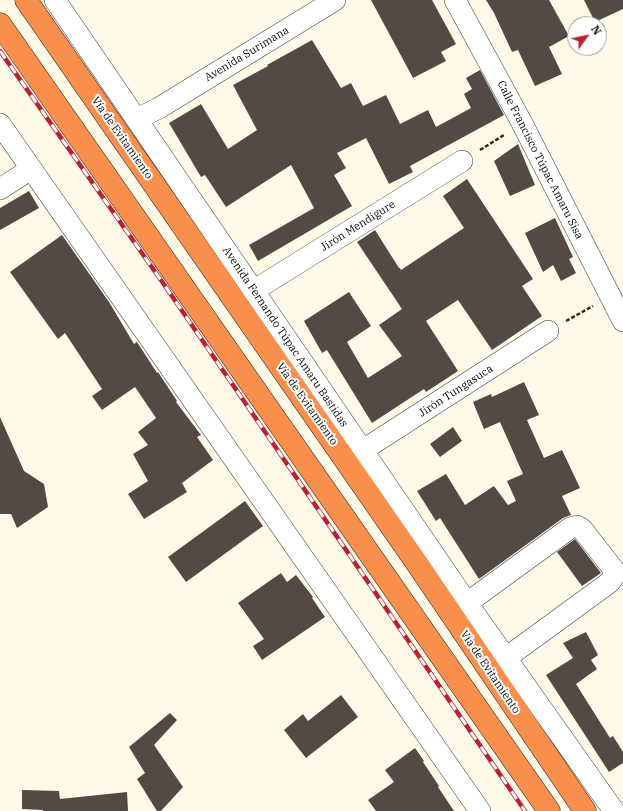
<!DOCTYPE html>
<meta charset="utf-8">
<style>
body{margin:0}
#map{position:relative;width:623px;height:811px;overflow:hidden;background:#fff9e7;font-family:"IBM Plex Serif",serif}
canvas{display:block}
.north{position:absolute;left:567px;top:16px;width:40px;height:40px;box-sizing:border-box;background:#fff;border:1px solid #9d9d9d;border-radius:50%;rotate:57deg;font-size:11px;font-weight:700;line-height:16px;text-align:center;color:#0a0a0a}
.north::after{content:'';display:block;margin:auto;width:14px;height:18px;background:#bb2032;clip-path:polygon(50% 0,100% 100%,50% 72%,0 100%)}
</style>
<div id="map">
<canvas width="623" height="811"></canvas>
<div class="north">N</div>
</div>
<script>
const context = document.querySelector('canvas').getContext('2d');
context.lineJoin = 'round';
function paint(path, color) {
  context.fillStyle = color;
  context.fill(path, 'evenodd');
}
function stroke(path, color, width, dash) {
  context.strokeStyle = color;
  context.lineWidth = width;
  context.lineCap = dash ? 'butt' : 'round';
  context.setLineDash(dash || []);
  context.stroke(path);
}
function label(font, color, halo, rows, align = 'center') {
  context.font = font + ' "IBM Plex Serif",serif';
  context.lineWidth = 4;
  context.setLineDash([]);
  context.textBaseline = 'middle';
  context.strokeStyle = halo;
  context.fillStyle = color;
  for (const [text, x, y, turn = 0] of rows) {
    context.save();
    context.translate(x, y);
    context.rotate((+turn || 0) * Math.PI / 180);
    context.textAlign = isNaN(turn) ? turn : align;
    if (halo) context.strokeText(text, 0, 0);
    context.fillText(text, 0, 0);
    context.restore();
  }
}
paint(new Path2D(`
 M371,0h61l24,44 -15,8 5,9 -33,17z
 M486,0h63l20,36 -20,11 13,27 -27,12 -17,-36 -6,2 -18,-39z
 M584,0h39v9l-28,13z
 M312,40l29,48 10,-5 12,23 23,-11 14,29 28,-14 8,17 35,-19 -7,-14 8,-5 -6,-11 14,-8 24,45 -94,51 3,6 -24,12 -23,-46 -29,15 9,15 -12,7 18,31 -94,55 -9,-16 65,-37 -23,-43 -65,42 -21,-32 -4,2 -32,-54 32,-19 27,45 29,-19 -24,-45 35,-19 -1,-1z
 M518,144l17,41 -25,11 -16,-35z
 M467,179l66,100 -11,7 20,30 -50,34 -34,-50 -32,21 32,50 -32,21 -2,-3 -52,34 -45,-73 -5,3 -18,-32 45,-29 22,34 -24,16 21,36 34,-22 -23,-31 23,-16 -45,-67 18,-12 24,38h1l1,2 63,-42 -21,-32z
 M29,191l10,17 -39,22v-22z
 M555,218l18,39 -4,2 7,14 -15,8 -8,-16 -10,7 -18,-39z
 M62,235l47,67 25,42 3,-2 20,31 1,-1 19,29 -1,1 25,33 -4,2 16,23 -31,23 5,9 -43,27 -16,-25 20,-13 -15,-27 15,-9 -10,-13 18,-14 -21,-31 -33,23 -10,-14 10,-7 -37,-56 -7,6 -48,-67z
 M524,382l15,33 -12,5 17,38 18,-8 18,38 -18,8 9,19 -8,3 -84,61 -39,-61 -4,3 -19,-30 29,-17 19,31 29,-19 14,19 8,-4 -9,-20 16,-7 -23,-52 -16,7 -11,-27 18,-8 1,3z
 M0,417l24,54 20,13 4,23 -31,21 -6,-14h-11z
 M453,427l9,14 -22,16 -10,-13z
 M245,501l18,25 -77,56 -18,-25z
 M575,539l26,34 -19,13 -25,-34z
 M281,573l6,9 9,-7 17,22 -1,1 13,19 -63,43 -9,-14 11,-7 -26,-36z
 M586,632l12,23 -7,5 6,9 -21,15 34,54 3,-2 10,16v11l-14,9 -63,-97 27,-17 -10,-15z
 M341,695l17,22 -52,41 -22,-28 19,-16 5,7z
 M170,713l7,7 -23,25 29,42 -22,24h-4l-20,-32 8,-6 -16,-26z
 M415,748l9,13 -1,1 16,24 -1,1 16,24h-78l-8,-11 26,-18 -9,-12z
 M22,790l37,1 1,8 67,-7 1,19h-85v-1l-21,-1z`), '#534a46');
const minor = new Path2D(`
 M55,0l412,603 147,208
 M455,0l67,123 101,198
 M137,119l22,-11 176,-108
 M0,124l480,687
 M0,189l31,-20
 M253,291l209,-130
 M363,450l185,-119
 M467,603l103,-75 7,-2 5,3 32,41 1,5 -5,7 -104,76`);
const highway = new Path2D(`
 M26,0l392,565 167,246
 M0,24l549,787`);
stroke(minor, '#3d3d3d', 22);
stroke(highway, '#1b1b1b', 23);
stroke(new Path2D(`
 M480,150l24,-15
 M566,321l27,-15`), '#2c2c2c', 2.5, [4, 2]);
stroke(minor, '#fff', 21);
stroke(highway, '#f88f4c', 22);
const rail = new Path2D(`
 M0,51l163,232 362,528`);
stroke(rail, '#bb2032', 4.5);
stroke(rail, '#fff', 3, [9]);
label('11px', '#0a0a0a', '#fff', [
 ["Avenida Surimana",247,54,-31],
 ["Vía de Evitamiento",122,138,55],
 ["Calle Francisco Túpac Amaru Sisa",540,160,63],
 ["Jirón Mendigure",358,226,-32],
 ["Avenida Fernando Túpac Amaru Bastidas",285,337,56],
 ["Jirón Tungasuca",456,391,-33],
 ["Vía de Evitamiento",307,404,55],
 ["Vía de Evitamiento",490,672,56]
]);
</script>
